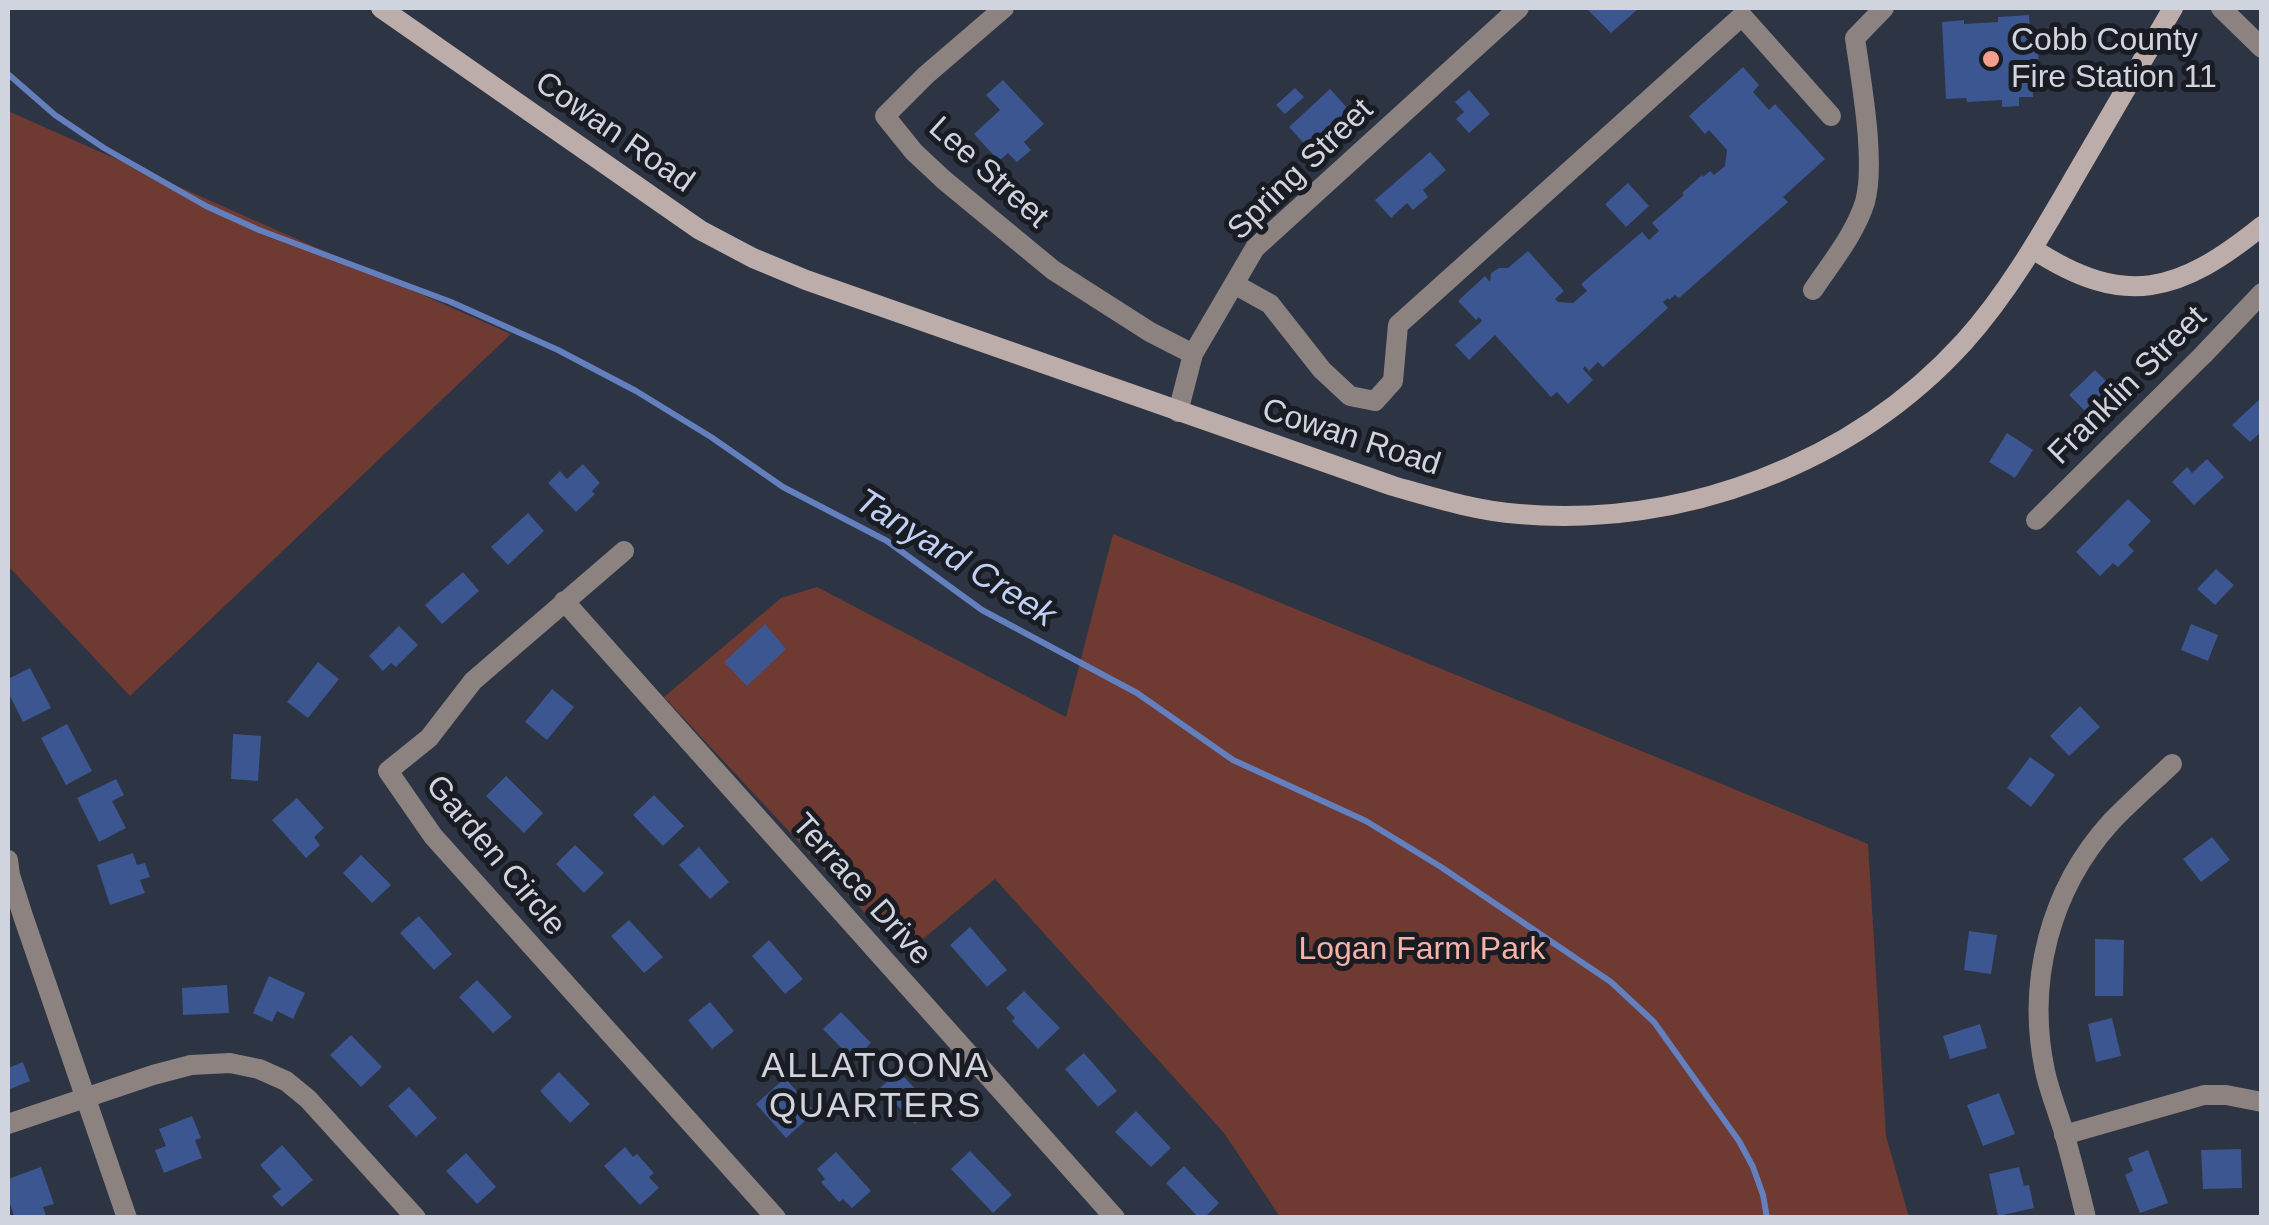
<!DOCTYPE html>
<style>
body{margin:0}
#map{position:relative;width:2269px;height:1225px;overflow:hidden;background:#2d3443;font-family:Helvetica,sans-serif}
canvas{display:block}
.frame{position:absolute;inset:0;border:10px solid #cfd4de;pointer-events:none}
</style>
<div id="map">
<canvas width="2269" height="1225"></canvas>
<div class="frame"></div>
</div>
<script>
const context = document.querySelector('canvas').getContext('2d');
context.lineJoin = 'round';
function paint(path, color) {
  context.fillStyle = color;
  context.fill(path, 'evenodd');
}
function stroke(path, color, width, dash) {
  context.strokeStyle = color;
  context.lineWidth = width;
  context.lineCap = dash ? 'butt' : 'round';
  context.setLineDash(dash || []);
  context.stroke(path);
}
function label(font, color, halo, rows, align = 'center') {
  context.font = font + ' Helvetica,sans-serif';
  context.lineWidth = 10;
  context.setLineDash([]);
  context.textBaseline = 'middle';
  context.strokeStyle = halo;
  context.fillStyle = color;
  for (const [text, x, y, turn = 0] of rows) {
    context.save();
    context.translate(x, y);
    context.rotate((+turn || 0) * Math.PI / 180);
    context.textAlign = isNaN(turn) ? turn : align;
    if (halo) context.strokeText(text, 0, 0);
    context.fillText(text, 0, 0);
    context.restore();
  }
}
paint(new Path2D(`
 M8,111l503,223 -381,362 -122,-130z
 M1113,534l755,310 18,292 23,81h-629l-56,-84 -229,-254 -91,76 -240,-258 117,-99 36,-11 249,130z`), '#6e3a32');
stroke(new Path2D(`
 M8,74l47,41 49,33 102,58 53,24 192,72 107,48 78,41 75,46 72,50 104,54 95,69 155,83 96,67 133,61 75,46 170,115 43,40 85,119 14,26 10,28 4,23`), '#637fbe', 6);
paint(new Path2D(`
 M1586,8h53l-28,25z
 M2029,15l1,18h3l1,11 4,-1 1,32h-7l1,22h-14v9l-17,1v-7l-35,2 -1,-4 -20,1 -4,-77 22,-2v4l34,-2v-5z
 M1743,67l16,18 -6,7 16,18 6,-6 50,55 -42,38 5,5 -109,96 -4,-3 -6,5 -1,-2 -5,4 5,6 -65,59 -5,-5 -9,9 -4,-5 -2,3 10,11 -25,24 -11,-12 -6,5 -56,-62 -26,25 -14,-15 27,-24 -3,-4 -3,3 -18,-19 27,-25 5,6 1,-9 8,-5h9l20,-17 36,40 -9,8 3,3 15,1 14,-12 -6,-7 61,-52 7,8 10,-9 -7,-8 32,-28 -2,-2 20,-18 1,2 7,-6 4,4 11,-9 2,-16 -18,-20 -4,4 -16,-18z
 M1003,80l41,44 -20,18 7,8 -14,12 -9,-9 -9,8 -25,-27 26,-24 -14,-15z
 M1295,88l9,9 -19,17 -9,-9z
 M1330,89l20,22 -41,38 -20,-22z
 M1469,90l21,24 -21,19 -13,-14 8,-7 -9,-10z
 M1430,152l16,18 -23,20 5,7 -15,13 -6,-7 -16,15 -16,-18z
 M1628,183l21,23 -23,21 -21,-23z
 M2095,370l20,20 -26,25 -20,-20z
 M2262,397v34l-12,11 -18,-17z
 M2007,433l26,17 -18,28 -26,-16z
 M2207,459l17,18 -30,28 -22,-23 15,-15 5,6z
 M583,464l17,19 -8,8 3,3 -19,18 -28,-29 12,-12 7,8z
 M2128,499l23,22 -23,24 6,6 -16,16 -5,-4 -13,13 -24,-24z
 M528,513l16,18 -36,34 -17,-18z
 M2216,569l18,16 -19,20 -18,-16z
 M463,572l16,19 -37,33 -17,-19z
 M765,624l21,25 -39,37 -23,-24z
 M2191,624l27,11 -10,26 -27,-11z
 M399,626l19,19 -22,22 -5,-4 -8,8 -14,-15z
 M318,662l21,17 -31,39 -21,-16z
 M30,668l21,40 -28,14 -15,-30v-13z
 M552,689l22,18 -27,33 -22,-18z
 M2080,706l20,21 -31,29 -19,-20z
 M67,724l25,47 -26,14 -25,-47z
 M233,734l28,2 -3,45 -27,-2z
 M2030,757l25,18 -24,32 -24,-19z
 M506,776l37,37 -19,20 -38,-37z
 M116,779l8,16 -12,6 14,27 -27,14 -22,-44z
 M654,795l30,31 -21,20 -30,-31z
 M297,798l27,30 -10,9 6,8 -14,13 -34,-38z
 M2212,837l18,23 -29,22 -18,-23z
 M575,845l29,28 -20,20 -28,-29z
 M699,847l30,35 -19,17 -31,-34z
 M133,853l4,12 8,-2 5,14 -10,3 5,13 -35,12 -13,-40z
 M361,855l30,30 -19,18 -29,-30z
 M419,916l33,38 -18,16 -34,-37z
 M629,920l34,37 -19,16 -33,-37z
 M970,927l37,43 -20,17 -37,-42z
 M1969,931l28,4 -6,39 -27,-4z
 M2095,939l29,1 -1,56h-28z
 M769,940l34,39 -18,15 -33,-38z
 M269,976l36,17 -12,26 -16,-8 -5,11 -19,-9z
 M477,980l35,37 -19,16 -34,-36z
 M227,985l2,28 -46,2 -1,-27z
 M1024,991l36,37 -22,21 -26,-28 3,-3 -9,-10z
 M710,1002l24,29 -22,18 -24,-29z
 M841,1012l30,31 -18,17 -30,-31z
 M2112,1018l9,38 -25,6 -8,-38z
 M1980,1024l7,24 -37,11 -7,-23z
 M351,1035l31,32 -21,20 -31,-32z
 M1084,1053l33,38 -19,16 -33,-38z
 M23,1062l7,19 -22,9v-22z
 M898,1071l35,36 -18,17 -35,-36z
 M559,1072l31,32 -20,19 -30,-32z
 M785,1078l30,34 -29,26 -30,-34z
 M409,1087l28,31 -21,19 -28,-31z
 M1999,1093l16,41 -32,12 -16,-41z
 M1136,1111l35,37 -20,19 -36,-35z
 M192,1116l9,22 -6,2 7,18 -38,15 -9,-23 11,-4 -7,-17z
 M282,1145l31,35 -31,27 -10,-11 9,-7 -21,-24z
 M625,1147l8,10 4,-3 17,19 -5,4 10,11 -19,17 -36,-39z
 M2241,1149l1,39 -39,1 -2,-39z
 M2148,1150l20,53 -28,10 -15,-38 8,-4 -5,-13z
 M970,1151l42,44 -19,18 -42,-44z
 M836,1152l35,39 -19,17 -9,-9 -4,3 -18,-20 4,-3 -8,-10z
 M466,1153l30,34 -19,17 -31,-33z
 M1184,1166l35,37 -15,15h-5l-33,-35z
 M41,1167l13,37 -11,3 4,11 -33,-2 -6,-19v-18z
 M2019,1167l5,19 5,-1 5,23 -36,8 -9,-42z`), '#3c5691');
stroke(new Path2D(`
 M1004,8l-78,67 -41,41 29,36 30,28 109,90 97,62 43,22
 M1234,284l36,20 52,66 28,26 25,5 18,-20 5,-56 344,-309 89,100
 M1813,290c18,-27 42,-56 52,-88 11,-41 -4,-121 -10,-164l29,-30
 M1178,412l15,-58 62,-106 264,-240
 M2036,520l167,-165 59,-62
 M624,551l-151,130 -44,57 -41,33 45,65 343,382
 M564,601l551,617
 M8,860l2,15 13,41 104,302
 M8,1124l145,-49 38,-10 39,-2 29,6 27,12 22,18 108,119
 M2064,1135l140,-40h22l36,7
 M2086,1218c-7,-30 -15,-60 -23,-89 -6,-19 -14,-39 -18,-58 -19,-89 5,-182 66,-249 19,-20 41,-39 61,-58`), '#8c8280', 20);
stroke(new Path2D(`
 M2221,8l41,40`), '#8c8280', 20);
stroke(new Path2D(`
 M381,8l319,222 53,28 53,22 587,206c42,12 83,25 126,28 163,14 334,-50 445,-172 44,-49 77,-107 110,-164 33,-57 66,-114 99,-170
 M2033,249c92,60 146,44 229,-23`), '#bdadaa', 20);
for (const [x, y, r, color] of [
 [1991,59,10,"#f59d8e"]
]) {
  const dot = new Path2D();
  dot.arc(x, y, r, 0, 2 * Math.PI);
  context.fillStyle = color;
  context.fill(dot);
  stroke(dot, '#191c23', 4);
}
label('32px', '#cfd4de', '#191c23', [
 ["Cobb County",2011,41],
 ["Fire Station 11",2011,78]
], 'left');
label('32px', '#cfd4de', '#191c23', [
 ["Cowan Road",614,133,35],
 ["Spring Street",1301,170,-44],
 ["Lee Street",988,173,42],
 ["Franklin Street",2128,386,-45],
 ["Cowan Road",1351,438,18],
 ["Garden Circle",495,856,50],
 ["Terrace Drive",861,890,48]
]);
label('32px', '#f5b3a7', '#191c23', [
 ["Logan Farm Park",1422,950]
]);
label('italic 35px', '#bfd0f4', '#191c23', [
 ["Tanyard Creek",955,559,32]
]);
context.letterSpacing = '2.5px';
label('35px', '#cfd4de', '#191c23', [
 ["ALLATOONA",876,1067],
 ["QUARTERS",876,1107]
]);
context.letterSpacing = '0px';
</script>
